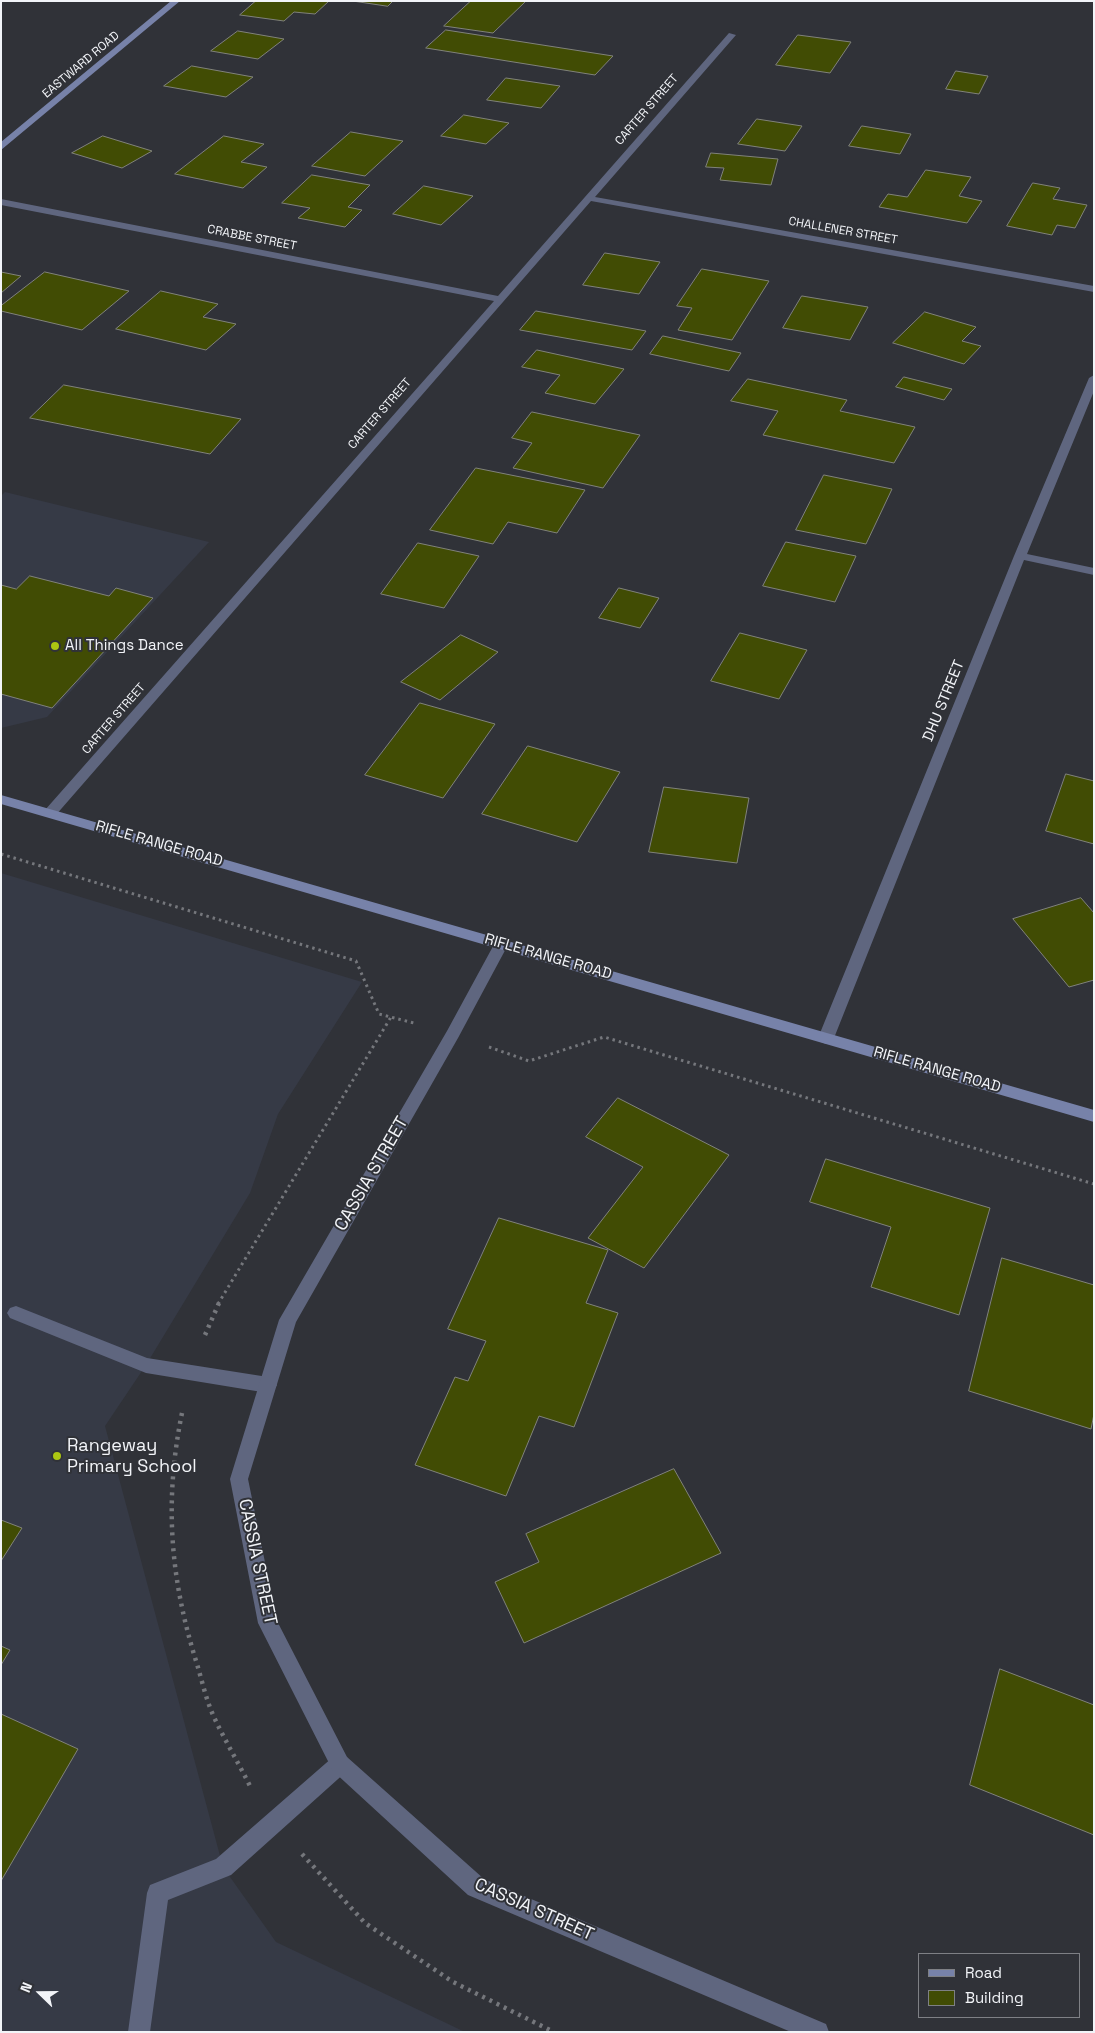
<!DOCTYPE html>
<style>
body{margin:0}
#map{position:relative;width:1095px;height:2033px;overflow:hidden;background:#303238;font-family:"Space Grotesk",sans-serif}
canvas{display:block}
.frame{position:absolute;inset:0;border:2px solid #f2f4f8;pointer-events:none}
.legend{position:absolute;left:918px;top:1953px;width:162px;height:65px;box-sizing:border-box;background:#303238;border:1px solid #7e8085;margin:0;padding:6px 9px;list-style:none;font-size:15px;color:#f2f4f8}
.legend li{display:flex;align-items:center;gap:10px;height:25px}
.legend b{width:25px;border:1px solid #7e8085}
.north{position:absolute;left:15px;top:1968px;width:50px;height:50px;-webkit-text-stroke:4px #303238;paint-order:stroke;rotate:292deg;font-size:14px;font-weight:700;line-height:20px;text-align:center;color:#f2f4f8}
.north::after{content:'';display:block;margin:auto;width:18px;height:22px;background:#f2f4f8;clip-path:polygon(50% 0,100% 100%,50% 72%,0 100%)}
</style>
<div id="map">
<canvas width="1095" height="2033"></canvas>
<div class="frame"></div>
<ul class="legend">
<li><b style="height:6px;background:#7782a9"></b>Road</li>
<li><b style="height:14px;background:#414c04"></b>Building</li>
</ul>
<div class="north">N</div>
</div>
<script>
const context = document.querySelector('canvas').getContext('2d');
context.lineJoin = 'round';
function paint(path, color) {
  context.fillStyle = color;
  context.fill(path, 'evenodd');
}
function stroke(path, color, width, dash) {
  context.strokeStyle = color;
  context.lineWidth = width;
  context.lineCap = dash ? 'butt' : 'round';
  context.setLineDash(dash || []);
  context.stroke(path);
}
function label(font, color, halo, rows, align = 'center') {
  context.font = font + ' "Space Grotesk",sans-serif';
  context.lineWidth = 4;
  context.setLineDash([]);
  context.textBaseline = 'middle';
  context.strokeStyle = halo;
  context.fillStyle = color;
  for (const [text, x, y, turn = 0] of rows) {
    context.save();
    context.translate(x, y);
    context.rotate((+turn || 0) * Math.PI / 180);
    context.textAlign = isNaN(turn) ? turn : align;
    if (halo) context.strokeText(text, 0, 0);
    context.fillText(text, 0, 0);
    context.restore();
  }
}
paint(new Path2D(`
 M5,492l204,50 -162,175 -46,11v-232z
 M1,873l361,109 -84,132 -28,79 -104,172 -41,61 118,441 53,75 189,90h-464z`), '#363a46');
const building = new Path2D(`
 M256,1h73l-14,13 -21,-2 -10,9 -44,-6z
 M353,1h40l-5,5z
 M471,1h55l-33,32 -49,-7z
 M446,30l167,26 -18,19 -169,-27z
 M238,31l46,8 -26,20 -47,-8z
 M798,35l53,7 -21,31 -54,-8z
 M192,66l61,11 -27,20 -62,-11z
 M956,71l32,5 -9,18 -33,-5z
 M506,78l54,8 -19,22 -54,-8z
 M464,115l45,8 -23,21 -45,-8z
 M757,119l45,7 -17,25 -47,-7z
 M862,126l49,8 -11,20 -51,-8z
 M351,132l52,9 -38,35 -53,-10z
 M103,136l49,15 -30,17 -50,-15z
 M224,136l40,8 -23,18 26,5 -24,21 -68,-14z
 M711,153l67,6 -7,26 -51,-5 4,-12 -18,-1z
 M926,170l45,7 -12,19 23,5 -15,22 -88,-16 9,-13 19,3z
 M312,175l58,10 -22,22 14,3 -17,17 -47,-9 12,-10 -28,-5z
 M1033,183l27,5 -7,11 34,6 -12,23 -18,-3 -5,10 -45,-9z
 M424,186l49,10 -32,29 -48,-11z
 M605,253l55,9 -21,32 -56,-9z
 M702,269l67,12 -37,59 -54,-10 14,-22 -15,-2z
 M1,272l20,4 -20,17z
 M45,272l84,19 -47,39 -81,-19v-5z
 M161,291l57,13 -15,13 33,7 -30,26 -90,-21z
 M802,296l66,11 -18,33 -67,-12z
 M536,311l110,20 -14,19 -112,-20z
 M925,312l51,15 -14,14 19,5 -17,18 -71,-21z
 M663,336l78,17 -12,18 -79,-17z
 M537,350l87,19 -29,35 -50,-11 15,-18 -38,-8z
 M904,377l48,12 -8,11 -48,-13z
 M748,379l99,21 -7,11 75,16 -21,36 -131,-28 15,-24 -47,-10z
 M64,385l177,34 -31,35 -180,-36z
 M532,412l108,23 -37,53 -90,-20 19,-25 -20,-5z
 M476,468l109,22 -28,43 -49,-11 -15,22 -63,-14z
 M824,475l68,14 -26,55 -70,-14z
 M786,542l70,14 -21,46 -72,-16z
 M418,543l61,13 -35,52 -63,-14z
 M30,576l79,20 7,-8 37,10 -101,110 -51,-14v-109l15,4z
 M619,588l40,10 -19,30 -41,-10z
 M740,633l67,17 -28,49 -68,-18z
 M461,635l37,17 -58,48 -39,-18z
 M420,703l75,21 -52,74 -78,-23z
 M528,746l92,26 -43,70 -95,-28z
 M1066,774l28,7v63l-48,-13z
 M664,787l85,11 -12,65 -88,-11z
 M1081,898l13,15v67l-25,7 -56,-68z
 M618,1098l111,57 -85,113 -56,-30 55,-71 -57,-30z
 M826,1159l164,49 -31,107 -88,-28 20,-60 -81,-25z
 M499,1218l109,32 -22,53 32,10 -44,114 -35,-11 -33,80 -91,-31 40,-88 13,4 18,-40 -38,-12z
 M1002,1258l92,27v129l-3,15 -122,-38z
 M674,1469l47,84 -197,90 -29,-61 44,-20 -13,-28z
 M1,1520l21,8 -21,33z
 M1,1646l9,4 -9,15z
 M1000,1669l94,36v130l-124,-50z
 M1,1714l77,35 -77,132z`);
paint(building, '#414c04');
stroke(building, '#80827b', 1);
stroke(new Path2D(`
 M1,854l355,107 23,53 35,9
 M489,1047l40,14 75,-24 490,147
 M218,1304l173,-287`), '#75777c', 3, [2.5, 4]);
stroke(new Path2D(`
 M205,1335l14,-32
 M182,1413c-18,88 -12,166 15,251 5,17 9,35 16,51 11,24 25,47 37,71
 M302,1854l63,69 88,59 101,50`), '#75777c', 4.5, [3, 5]);
paint(new Path2D(`
 M16,1306l131,52 121,19 6,3 3,5 -3,5 -6,3 -122,-20 -136,-55 -3,-5 3,-5z
 M340,1754l7,3 3,7 -3,7 -116,104 -63,25 -18,132h-22l19,-139 3,-8 66,-26 117,-102z`), '#5f667f');
paint(new Path2D(`
 M729,33l7,2 -141,162 499,89v6l-503,-91 -536,615h-10l-2,-3 2,-3 449,-509 -493,-96v-6l497,97z
 M1094,375v16l-67,163 67,14v7l-70,-15 -190,478 -3,4 -5,2 -5,-2 -3,-4 196,-482 75,-178z
 M502,938l5,1 2,4 -51,95 -162,284 -48,157 29,142 70,136 137,122 342,145 3,8h-38l-323,-137 -135,-124 -75,-148 -28,-144 49,-159 168,-289 50,-92z`), '#5f667f');
paint(new Path2D(`
 M171,1h9l-179,149v-8z
 M1,795l1093,315v12l-1093,-318z`), '#7782a9');
for (const [x, y, r, color] of [
 [55,646,5,"#acc612"],
 [57,1456,5,"#acc612"]
]) {
  const dot = new Path2D();
  dot.arc(x, y, r, 0, 2 * Math.PI);
  context.fillStyle = color;
  context.fill(dot);
  stroke(dot, '#303238', 2);
}
label('12px', '#f2f4f8', '#303238', [
 ["EASTWARD ROAD",81,65,-40],
 ["CARTER STREET",647,110,-49],
 ["CHALLENER STREET",843,231,10],
 ["CRABBE STREET",252,238,11],
 ["CARTER STREET",380,414,-49],
 ["CARTER STREET",114,719,-49]
]);
label('15px', '#f2f4f8', '#303238', [
 ["All Things Dance",65,646]
], 'left');
label('15px', '#f2f4f8', '#303238', [
 ["DHU STREET",944,701,-68],
 ["RIFLE RANGE ROAD",159,844,16],
 ["RIFLE RANGE ROAD",548,957,16],
 ["RIFLE RANGE ROAD",937,1070,16]
]);
label('18px', '#f2f4f8', '#303238', [
 ["CASSIA STREET",372,1174,-60],
 ["CASSIA STREET",257,1562,78],
 ["CASSIA STREET",534,1910,24]
]);
label('18px', '#f2f4f8', '#303238', [
 ["Rangeway",67,1446],
 ["Primary School",67,1467]
], 'left');
</script>
